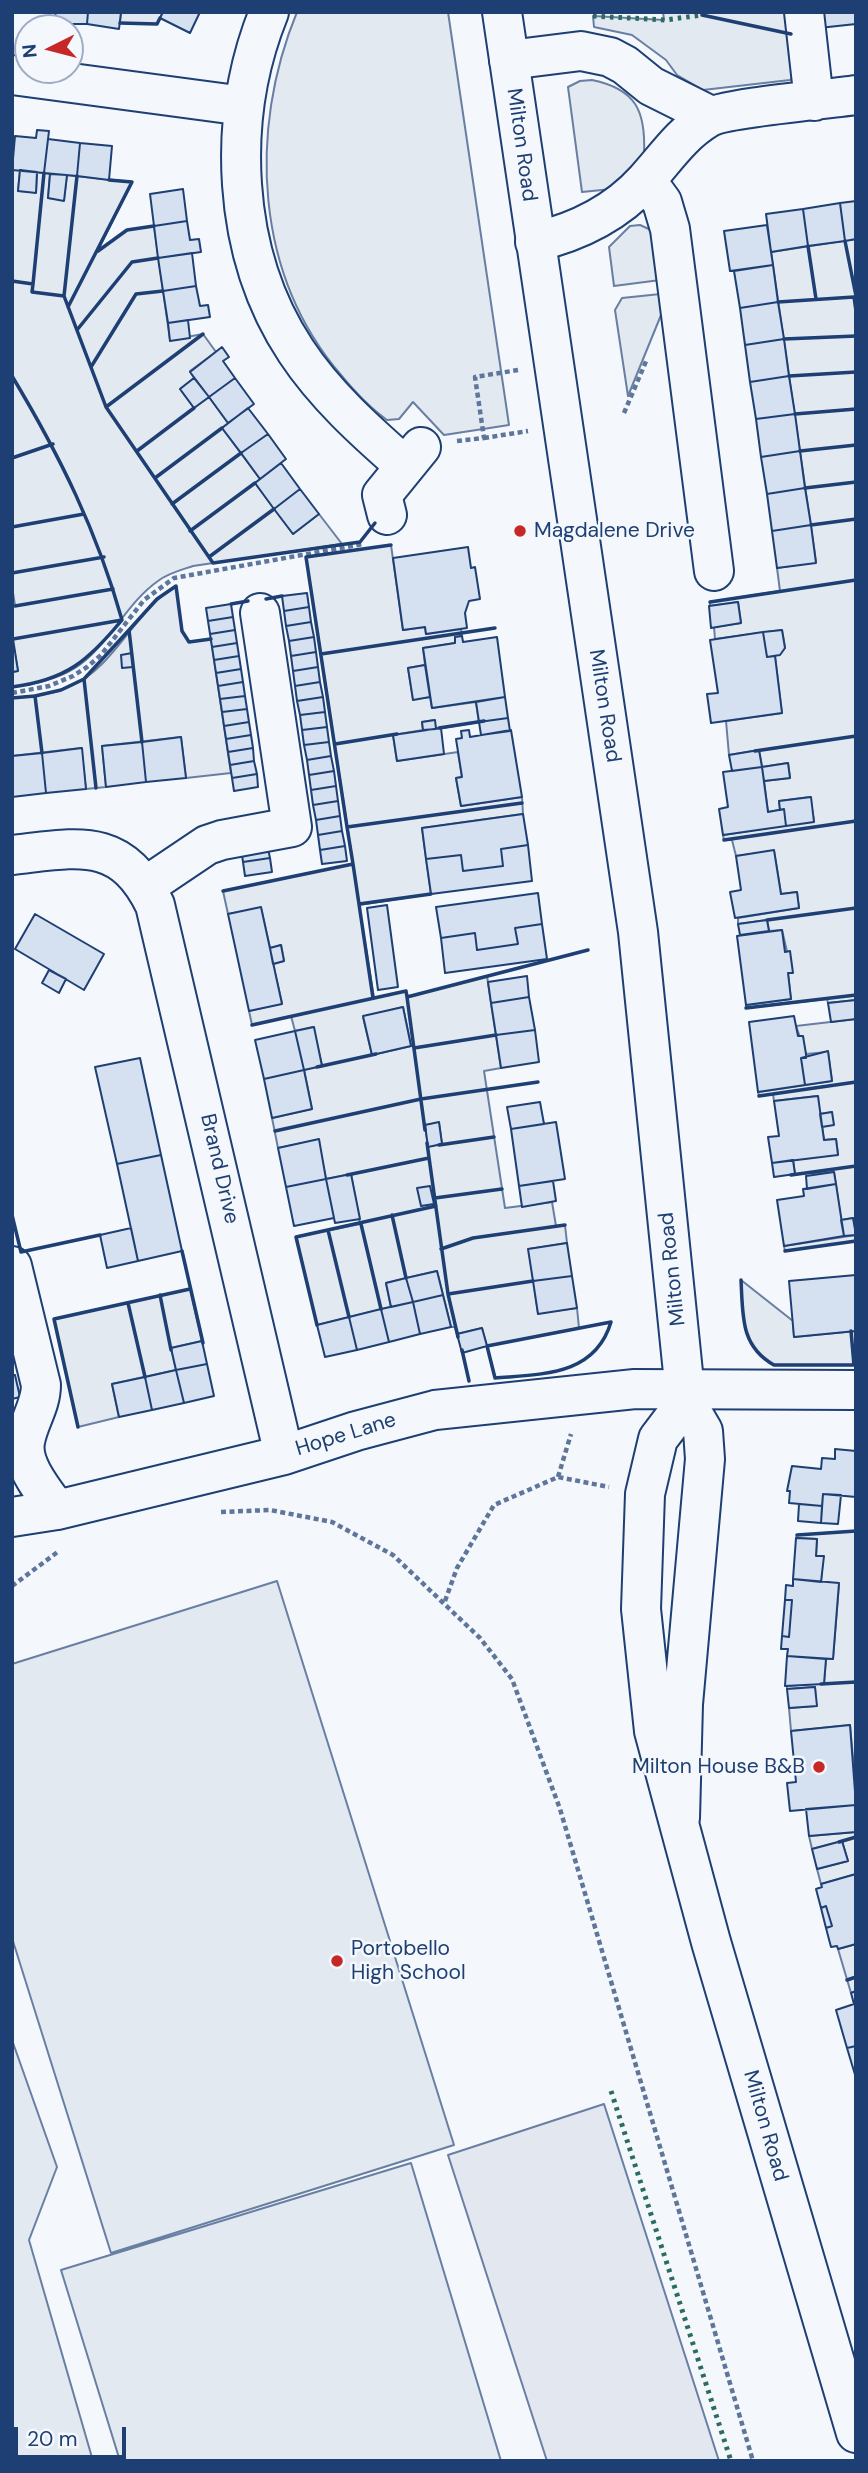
<!DOCTYPE html>
<style>
body{margin:0}
#map{position:relative;width:868px;height:2473px;overflow:hidden;background:#f4f7fb;font-family:"DM Sans",sans-serif}
canvas{display:block}
.frame{position:absolute;inset:0;border:14px solid #1d3f73;pointer-events:none}
.north{position:absolute;left:14px;top:14px;width:70px;height:70px;box-sizing:border-box;background:#f4f7fb;border:2px solid #9eadc5;border-radius:50%;rotate:264deg;font-size:19px;font-weight:700;line-height:28px;text-align:center;color:#1d3f73}
.north::after{content:'';display:block;margin:auto;width:24px;height:32px;background:#c62828;clip-path:polygon(50% 0,100% 100%,50% 72%,0 100%)}
.scale{position:absolute;left:14px;top:2427px;width:112px;height:32px;box-sizing:border-box;border:4px solid #1d3f73;border-top:0;padding-left:9px;font-size:21px;line-height:24px;white-space:nowrap;color:#1d3f73;-webkit-text-stroke:5px #f4f7fb;paint-order:stroke}
</style>
<div id="map">
<canvas width="868" height="2473"></canvas>
<div class="frame"></div>
<div class="north">N</div>
<div class="scale">20 m</div>
</div>
<script>
const context = document.querySelector('canvas').getContext('2d');
context.lineJoin = 'round';
function paint(path, color) {
  context.fillStyle = color;
  context.fill(path, 'evenodd');
}
function stroke(path, color, width, dash) {
  context.strokeStyle = color;
  context.lineWidth = width;
  context.lineCap = dash ? 'butt' : 'round';
  context.setLineDash(dash || []);
  context.stroke(path);
}
function label(font, color, halo, rows, align = 'center') {
  context.font = font + ' "DM Sans",sans-serif';
  context.lineWidth = 5;
  context.setLineDash([]);
  context.textBaseline = 'middle';
  context.strokeStyle = halo;
  context.fillStyle = color;
  for (const [text, x, y, turn = 0] of rows) {
    context.save();
    context.translate(x, y);
    context.rotate((+turn || 0) * Math.PI / 180);
    context.textAlign = isNaN(turn) ? turn : align;
    if (halo) context.strokeText(text, 0, 0);
    context.fillText(text, 0, 0);
    context.restore();
  }
}
const green = new Path2D(`
 M121,12h42l-6,12 -37,-1z
 M297,12h151l61,413 -65,10 -31,-33 -14,17 -12,1c-17,-12 -32,-28 -46,-45 -86,-100 -93,-244 -44,-363z
 M663,12h128l3,64 -4,4 -87,10 -26,-15 -11,-15 -34,-25 -38,-8 -1,-11 71,4z
 M592,80c44,9 54,31 52,74l-32,35 -30,3 -14,-105 12,-6z
 M12,170h8l-2,21 18,1 1,-20 13,2 -2,24 16,2 3,-25 65,7 -35,70 30,-22 27,-4 16,114 33,-6 13,18 -26,19 4,7 -14,11 14,19 15,-11 19,26 -6,5 38,51 -5,4 38,51 26,-20 23,30 -149,22c-12,4 -25,7 -35,15 -33,23 -49,65 -83,87 -19,12 -41,16 -63,19v-15l6,-1 -6,-33v-32l3,-1 -3,-18z
 M640,225l11,5 17,49 -54,7 -5,-39 21,-21z
 M856,239v761l-28,3 -1,-4 -81,9v-3l45,-6 -3,-26h4l-10,-43 -13,1 -2,-11 -29,4v-6l61,-10 -2,-16 -16,2 -7,-43 -38,5 -4,-16h-8l-1,-5 91,-14 -4,-24 -31,4 1,9 -12,2 -4,-31 26,-3 -2,-15 -26,4 -3,-17 -30,5 -3,-34 56,-8 -7,-57 10,-8 -3,-18 -67,9 -1,-12 27,-4 -3,-21 -28,4v-4l70,-11 -3,-23 39,-6 -45,-310z
 M670,293l-42,103 -13,-86 7,-12z
 M391,545l12,85 22,-3 1,7 35,-5 1,7 -7,1v6l-32,5 2,17 -17,3 5,31 17,-2 2,11 44,-6 3,20 -43,7 -2,-9 -12,2 1,8 -30,5 4,26 61,-9 4,25 -6,1 5,28 61,-9 1,17 -101,14 9,66 -72,11 15,93 32,-7 2,6 79,-21 14,92 -17,3 21,137 47,-6 4,24 9,-1 2,18 -38,6 9,64 39,-5 2,20 -92,18 -5,-18 -25,6 -2,-7h-4l-14,-56 -51,12 5,24 -74,18 -21,-88 64,-13 -9,-50 -25,5 -8,-39 -40,8 -6,-30 40,-9 -8,-39 18,-5 -9,-38 -18,4 -4,-15 -39,9 -3,-14 33,-8 -9,-39 11,-3 -3,-16 -11,3 -9,-40 -33,6 -5,-23 130,-27 -47,-307zM403,1007l8,39 -39,9 -9,-38zM439,1123l3,21 -14,2 -3,-21z
 M176,586l6,45 7,11 22,-3 20,134 -45,5 -5,-41 -79,9 4,41 -20,2 -5,-41 -69,8v-58c20,-2 40,-3 59,-12 45,-20 63,-75 105,-100z
 M856,1019v214l-3,-15 -12,2 -7,-48 -39,2 -2,-14 45,-6 -2,-15 -12,1 -2,-13 10,-15 -12,2 -3,-18 -43,5 -1,-7 -14,2 -1,-4 74,-11 -4,-29 -22,2 -10,-28z
 M856,1235v6l-71,10 -1,-5z
 M741,1280l52,41 1,16 62,-6v34h-82c-34,-19 -31,-50 -33,-85z
 M190,1289l12,52 -31,7 5,22 -64,14 7,33 -41,10 -24,-108z
 M856,1531v259l-6,-65 -59,6 -2,-23 27,-2 -1,-19 -28,2v-3l37,-3 2,-24h7l6,-75 -18,-2 2,-25 -7,-1 1,-17 -21,-1 1,-3z
 M277,1581l177,564 -343,108 -99,-315v-274z
 M856,1832v42l-35,10 -4,-15 31,-8 -6,-20 -30,8 -3,-13z
 M856,1944v47l-5,2 -13,-44z
 M12,2040l45,127 -28,73 64,221h-81z
 M411,2163l90,298h-381l-59,-191z`);
paint(green, '#e3e9f0');
stroke(green, '#687fa3', 2);
const parking = new Path2D(`
 M604,2104l115,357h-172l-99,-306z`);
paint(parking, '#e3e8f0');
stroke(parking, '#687fa3', 2);
const building = new Path2D(`
 M55,12h33l-1,12h-30z
 M88,12h33l-2,17 -32,-5z
 M163,12h37l-10,21 -30,-15z
 M817,12h39v12l-37,4z
 M37,130l12,1 -5,42 -32,-3 3,-34 21,2z
 M48,139l32,4 -3,33 -33,-3z
 M80,143l32,3 -3,34 -32,-4z
 M20,170l17,2 -1,21 -18,-2z
 M50,174l17,1 -3,26 -16,-3z
 M183,189l4,32 -33,5 -4,-32z
 M856,201v38l-11,2 -5,-38z
 M840,203l5,38 -37,5 -5,-37z
 M803,209l5,37 -37,6 -5,-38z
 M187,221l3,19 9,-1 2,13 -43,6 -4,-32z
 M767,225l6,40 -43,6 -6,-40z
 M192,253l4,33 -33,5 -5,-33z
 M773,265l5,37 -38,6 -6,-37z
 M196,286l4,20 8,-1 2,12 -42,6 -5,-32z
 M778,302l6,37 -39,6 -5,-37z
 M188,320l2,18 -20,3 -2,-18z
 M784,339l5,37 -39,6 -5,-37z
 M222,347l7,10 -6,4 12,17 -26,19 -19,-25z
 M789,376l6,38 -39,5 -6,-37z
 M194,378l15,19 -15,11 -14,-19z
 M235,378l19,26 -26,19 -19,-26z
 M248,408l20,26 -27,19 -19,-25z
 M795,414l5,37 -39,6 -5,-38z
 M268,434l18,25 -26,20 -19,-26z
 M800,451l5,37 -38,6 -6,-37z
 M281,463l19,26 -26,20 -19,-26z
 M805,488l6,37 -39,6 -5,-37z
 M300,489l19,25 -26,20 -19,-25z
 M811,525l5,38 -39,5 -5,-37z
 M468,547l3,21 4,-1 5,32 -11,2 -4,12 2,15 -41,6 -1,-7 -22,3 -10,-72z
 M307,593l2,14 -25,4 -2,-15z
 M738,602l3,21 -30,5 -2,-22z
 M231,604l2,13 -25,4 -2,-13z
 M309,607l2,15 -25,4 -2,-15z
 M233,617l2,13 -25,4 -2,-13z
 M311,622l3,15 -25,4 -3,-15z
 M235,630l2,13 -25,4 -2,-13z
 M782,630l3,18 -5,7 -13,2 -4,-25z
 M763,632l4,25 8,-1 7,57 -71,10 -4,-29 11,-1 -8,-53z
 M462,636l1,6 34,-5 8,60 -73,11 -9,-60 32,-5v-6z
 M314,637l2,15 -25,4 -2,-15z
 M13,639l5,32 -6,1v-33z
 M237,643l2,13 -25,4 -2,-13z
 M316,652l2,15 -25,4 -2,-15z
 M132,653l1,14 -11,1 -1,-13z
 M239,656l2,13 -25,4 -2,-13z
 M425,665l5,32 -17,3 -5,-32z
 M318,667l2,15 -25,4 -2,-15z
 M241,669l2,13 -25,4 -2,-13z
 M243,682l2,14 -25,3 -2,-13z
 M320,682l3,15 -26,4 -2,-15z
 M245,696l2,13 -25,3 -2,-13z
 M323,697l2,15 -25,3 -3,-14z
 M505,697l3,21 -29,4 -3,-20z
 M247,709l2,13 -25,4 -2,-14z
 M325,712l2,15 -25,3 -2,-15z
 M508,718l2,13 -29,4 -2,-13z
 M435,720l1,9 -13,1 -1,-8z
 M249,722l2,13 -25,4 -2,-13z
 M327,727l2,15 -25,3 -2,-15z
 M441,728l3,26 -47,7 -4,-26z
 M469,730l1,7 41,-7 11,67 -61,9 -5,-28 6,-1 -6,-38 6,-1 -1,-7z
 M251,735l2,13 -25,4 -2,-13z
 M181,737l5,41 -40,4 -4,-40z
 M142,742l4,40 -40,5 -4,-41z
 M329,742l2,14 -24,4 -3,-15z
 M82,748l4,41 -40,4 -4,-40z
 M253,748l1,13 -24,4 -2,-13z
 M759,750l3,17 -30,4 -3,-16z
 M42,753l4,40 -34,4v-41z
 M331,756l3,15 -25,4 -2,-15z
 M254,761l3,13 -25,4 -2,-13z
 M788,763l2,15 -26,3 -2,-14z
 M762,767l6,45 16,-3 2,17 -63,9 -4,-26 9,-2 -5,-35z
 M334,771l2,15 -25,4 -2,-15z
 M257,774l1,13 -24,4 -2,-13z
 M336,786l2,15 -25,4 -2,-15z
 M811,797l3,25 -28,4 -2,-17 -4,1 -1,-9z
 M338,801l2,15 -24,4 -3,-15z
 M523,814l5,31 -27,4 2,17 -40,5 -2,-16 -35,4 -4,-31z
 M340,816l2,15 -24,4 -2,-15z
 M342,831l3,15 -25,4 -2,-15z
 M267,844l3,14 -27,4 -2,-14z
 M528,845l4,36 -101,13 -5,-35 35,-4 2,16 40,-5 -2,-17z
 M345,846l2,15 -25,3 -2,-14z
 M774,850l7,44 16,-2 2,16 -64,10 -5,-26 11,-2 -5,-34z
 M270,858l2,14 -27,4 -2,-14z
 M538,893l4,31 -27,4 3,16 -41,6 -2,-17 -34,5 -5,-31z
 M387,905l11,82 -20,3 -11,-82z
 M261,907l21,97 -33,7 -21,-97z
 M35,914l69,40 -20,36 -69,-41z
 M767,920l2,11 -29,4 -2,-11z
 M542,924l5,35 -102,14 -4,-35 34,-5 2,17 41,-6 -3,-16z
 M782,930l3,22 5,-1 3,22h-5l3,26 -45,6 -9,-69z
 M281,945l3,16 -11,3 -3,-16z
 M49,970l17,9 -7,14 -17,-10z
 M527,976l2,21 -38,6 -3,-21z
 M529,997l6,33 -39,5 -5,-32z
 M856,1000v19l-25,3 -3,-19z
 M403,1007l8,39 -39,9 -9,-39z
 M794,1016l4,20h5l3,18v4h-5l4,27 -47,7 -9,-70z
 M314,1027l8,39 -18,4 -9,-39z
 M535,1030l4,32 -38,6 -5,-33z
 M295,1031l9,39 -40,9 -9,-39z
 M828,1051l4,30 -27,4 -4,-27z
 M140,1058l21,97 -44,9 -22,-97z
 M304,1070l8,39 -40,9 -8,-39z
 M818,1096l6,44 12,-1 2,16 -66,8 -4,-26 11,-1 -5,-35z
 M540,1102l4,22 -33,5 -4,-22z
 M832,1112l2,13 -12,2 -2,-13z
 M439,1122l3,22 -14,3 -3,-22z
 M556,1122l9,57 -46,7 -8,-57z
 M319,1139l7,40 -40,8 -8,-39z
 M161,1155l21,96 -44,10 -21,-97z
 M793,1160l2,14 -21,3 -2,-14z
 M834,1172l2,12 -29,5 -1,-13z
 M351,1174l9,45 -25,4 -9,-44z
 M326,1179l8,39 -40,8 -8,-39z
 M553,1181l3,20 -34,6 -3,-21z
 M836,1184l8,52 -60,10 -7,-46 27,-4 -1,-7z
 M430,1186l4,18 -13,2 -4,-18z
 M853,1218l3,17 -12,1 -3,-16z
 M131,1228l7,33 -31,7 -7,-33z
 M567,1243l5,33 -39,5 -5,-32z
 M437,1271l6,24 -30,7 -7,-24z
 M856,1275v56l-62,6 -5,-56z
 M572,1276l5,32 -39,6 -5,-33z
 M406,1278l7,24 -22,5 -5,-24z
 M443,1295l8,32 -31,7 -7,-32z
 M413,1302l7,32 -31,8 -8,-33z
 M381,1309l8,33 -32,8 -8,-33z
 M349,1317l8,33 -32,7 -8,-32z
 M482,1328l5,18 -25,7 -5,-19z
 M202,1341l5,23 -31,6 -5,-22z
 M207,1364l7,32 -30,7 -8,-33z
 M176,1370l8,33 -32,7 -7,-33z
 M12,1375h3l5,22 -8,2z
 M145,1377l7,33 -33,7 -7,-33z
 M835,1449l21,2v46l-33,-3 -1,12 -33,-3 1,-12h-3l5,-25 29,3 1,-11 13,1z
 M823,1494l18,1 -3,29 -17,-1z
 M799,1504l23,2 -1,17 -23,-2z
 M796,1538l21,1 -1,17h8l-3,26 -28,-3z
 M793,1579l46,4 -6,76 -46,-3 1,-7h-7l1,-13 7,1 3,-37h-7l1,-15 7,1z
 M785,1600h7l-3,37 -7,-1z
 M787,1656l39,3 -2,25 -39,2z
 M815,1687l2,19 -28,2 -2,-19z
 M850,1725l6,80 -66,6 -3,-28 9,-1 -5,-51z
 M856,1805v27l-47,4 -3,-27z
 M842,1841l6,20 -31,8 -5,-20z
 M856,1874v70l-18,5 -1,-3 -6,1 -5,-19 6,-2 -6,-20 -5,2 -5,-19 6,-2 -1,-3z
 M826,1906l6,20 -6,2 -5,-20z
 M856,1991v55l-9,2 -11,-38 18,-6 -3,-11z
 M856,2046v32l-9,-30z`);
paint(building, '#d5e0f0');
stroke(building, '#1d3f73', 2);
const minor = new Path2D(`
 M269,12c-43,106 -38,241 27,339 29,44 69,80 109,115
 M804,12l10,89
 M509,60l72,-9 29,6 15,8 26,21 60,30
 M12,75l232,31
 M646,180l16,22 8,27 44,342
 M535,242c42,-10 80,-28 110,-61 21,-23 36,-47 63,-63 16,-10 122,-19 148,-23
 M387,515l-5,-20 39,-48
 M12,855c65,-7 109,-20 143,50l129,550
 M146,886l61,-41 15,-5 70,-13 -32,-214
 M12,1266l29,119c0,21 -13,37 -16,57 -4,23 19,50 32,68
 M12,1517l45,-7 227,-55 72,-24 79,-21 200,-21 221,1`);
const major = new Path2D(`
 M502,12l136,920 48,470 17,29 2,28 -22,245 -3,114
 M686,1402l-28,37 -13,55 -4,115 13,122 57,211 145,491`);
stroke(minor, '#1d3f73', 42);
stroke(major, '#1d3f73', 42);
stroke(new Path2D(`
 M624,413l23,-54
 M484,438l44,-7
 M457,441l27,-3 -9,-61 43,-7
 M12,693l37,-7 24,-10 14,-9 14,-12 43,-55 30,-22 189,-34
 M558,1477l13,-43
 M221,1512l49,-2 62,12 61,33 87,83 32,41 48,130 193,652
 M12,1586l47,-35
 M445,1601l12,-33 37,-63 64,-28 51,10`), '#5e769c', 4.5, [5, 3.5]);
stroke(minor, '#f4f7fb', 38);
stroke(major, '#f4f7fb', 38);
stroke(new Path2D(`
 M593,16l72,4 37,-5
 M611,2091l120,370`), '#2c6c60', 5, [3.5, 5]);
stroke(new Path2D(`
 M702,15l89,19
 M120,23l37,1 3,-6
 M845,241l11,55
 M808,246l8,53
 M98,251l29,-21 27,-4
 M12,281l21,3 -1,8 32,4 42,111 107,156 147,-21 15,-19
 M33,284l11,-111
 M64,296l13,-120
 M778,302l76,-5 2,14
 M68,307l64,-125 -23,-2
 M77,330l55,-68 26,-4
 M784,339l72,-3
 M91,367l45,-73 27,-3
 M12,376c48,80 85,155 110,244 -34,41 -56,60 -110,67
 M789,376l67,-4
 M106,407l97,-73
 M795,414l61,-5
 M137,451l57,-43
 M800,451l56,-6
 M12,458l41,-14
 M155,478l67,-50
 M805,488l51,-6
 M172,504l69,-51
 M811,525l45,-6
 M12,527l72,-13
 M190,531l65,-48
 M209,557l65,-48
 M12,573l92,-16
 M266,599l16,-3
 M710,602l146,-22
 M231,604l17,-3
 M15,606l98,-17
 M129,630l28,-31 19,-13 6,45 7,11 22,-3
 M13,639l109,-19
 M321,654l174,-26
 M12,698l23,-2
 M439,728l45,-7
 M335,744l62,-10
 M755,751l101,-15
 M42,753l-7,-57 26,-6 23,-11
 M96,788l-12,-109 45,-49 13,112
 M347,827l-41,-270 85,-12
 M724,840l132,-19
 M353,864l-6,-37 175,-24
 M223,891l130,-27 20,134
 M359,904l72,-10
 M767,920l89,-12
 M746,1008l110,-13
 M252,1025l154,-34 1,6
 M414,1048l82,-13
 M317,1067l59,-13
 M759,1096l97,-14
 M425,1130l-18,-133 181,-47
 M275,1131l146,-32 117,-17
 M427,1143l21,151 10,43
 M439,1145l55,-8
 M347,1175l82,-17
 M791,1175l65,-9
 M435,1198l67,-9
 M12,1215l9,37 79,-17
 M392,1215l14,63
 M361,1224l20,85
 M328,1230l21,87
 M441,1249l32,-11 92,-13
 M182,1251l21,92
 M785,1251l71,-10
 M741,1280c2,35 -1,66 33,85h82
 M448,1294l85,-13
 M160,1295l11,55
 M128,1303l17,74
 M611,1322c-16,54 -69,52 -116,56l-8,-32z
 M317,1325l-21,-88 140,-31
 M851,1331l3,34
 M462,1350l7,31
 M78,1427l-24,-108 136,-30
 M797,1535l59,-4
 M821,1684l35,-2
 M839,1842l17,-5
 M847,1980l9,-3`), '#1d3f73', 3.5);
for (const [x, y, r, color] of [
 [520,531,7,"#c62828"],
 [819,1767,7,"#c62828"],
 [337,1961,7,"#c62828"]
]) {
  const dot = new Path2D();
  dot.arc(x, y, r, 0, 2 * Math.PI);
  context.fillStyle = color;
  context.fill(dot);
  stroke(dot, '#f4f7fb', 2.5);
}
label('21px', '#1d3f73', '#f4f7fb', [
 ["Milton Road",521,145,82],
 ["Milton Road",604,706,81],
 ["Brand Drive",219,1169,77],
 ["Milton Road",673,1269,-96],
 ["Hope Lane",346,1435,-17],
 ["Milton Road",765,2126,74]
]);
label('21px', '#1d3f73', '#f4f7fb', [
 ["Magdalene Drive",534,531],
 ["Milton House B&B",805,1767,"right"],
 ["Portobello",351,1949],
 ["High School",351,1973]
], 'left');
</script>
